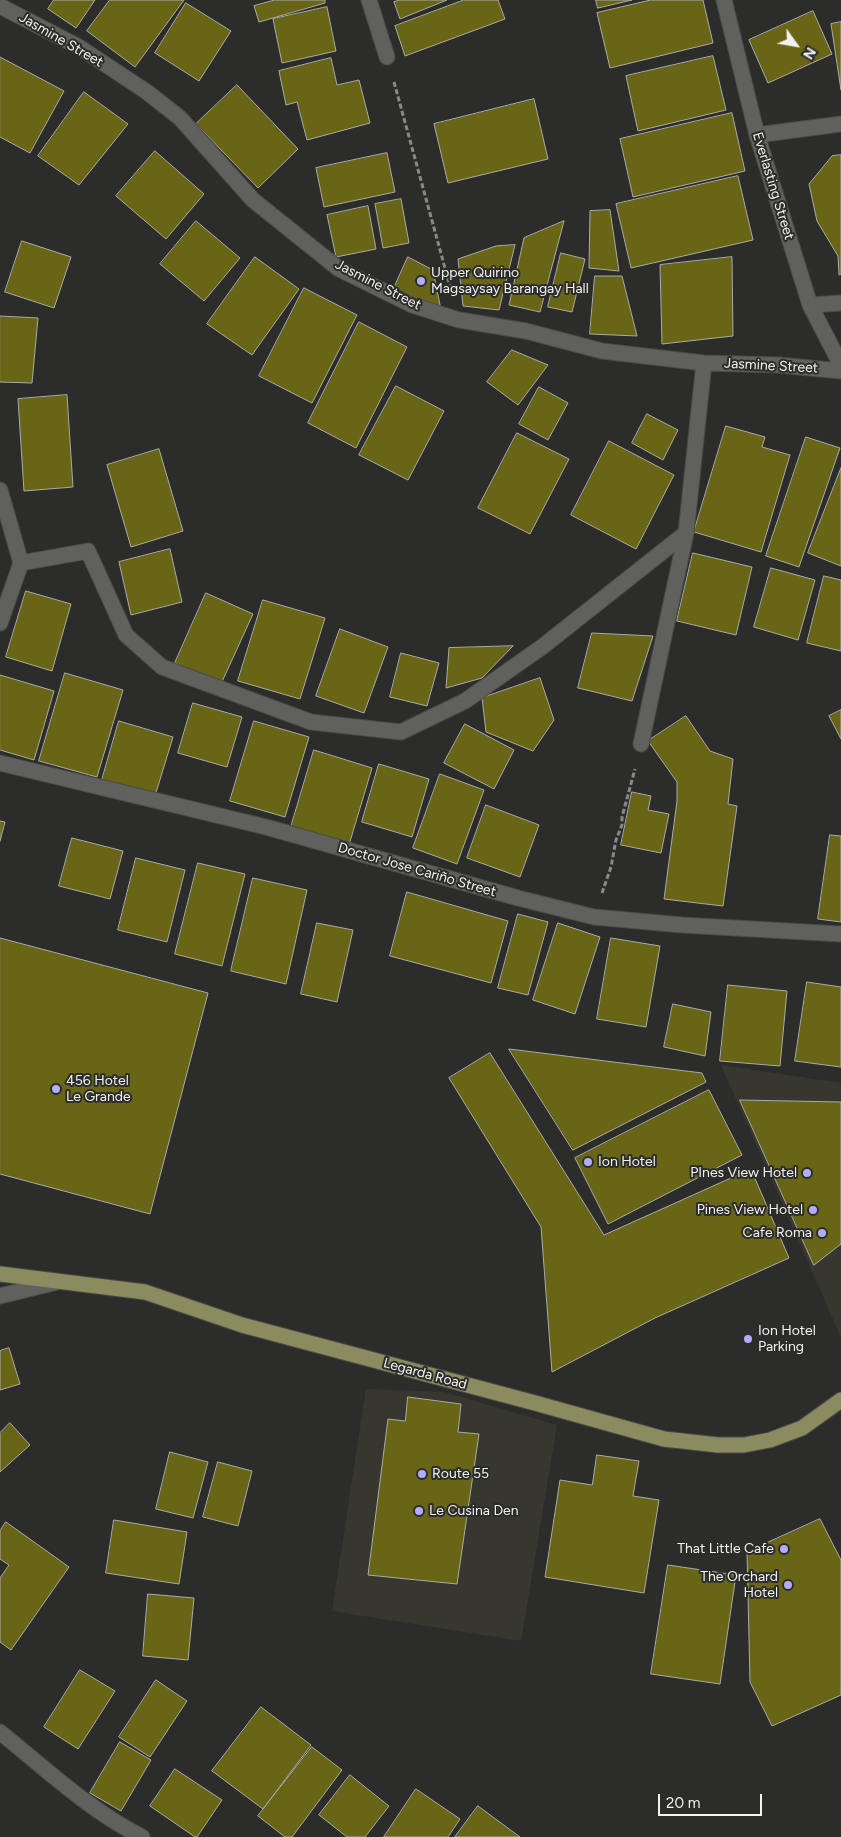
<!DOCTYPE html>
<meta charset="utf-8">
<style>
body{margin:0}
#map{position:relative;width:841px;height:1837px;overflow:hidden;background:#2c2d2a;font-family:Figtree,sans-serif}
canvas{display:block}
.north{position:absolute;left:771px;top:20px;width:50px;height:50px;-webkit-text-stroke:4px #2c2d2a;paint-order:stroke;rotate:122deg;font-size:14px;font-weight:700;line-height:20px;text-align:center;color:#f2f2f0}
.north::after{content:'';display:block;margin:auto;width:18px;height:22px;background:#f2f2f0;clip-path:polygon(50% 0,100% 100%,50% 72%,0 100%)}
.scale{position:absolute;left:658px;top:1794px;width:104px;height:22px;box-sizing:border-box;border:2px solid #f2f2f0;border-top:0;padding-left:6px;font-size:15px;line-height:18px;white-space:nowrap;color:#f2f2f0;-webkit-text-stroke:4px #2c2d2a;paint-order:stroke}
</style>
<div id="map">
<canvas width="841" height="1837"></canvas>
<div class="north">N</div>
<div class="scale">20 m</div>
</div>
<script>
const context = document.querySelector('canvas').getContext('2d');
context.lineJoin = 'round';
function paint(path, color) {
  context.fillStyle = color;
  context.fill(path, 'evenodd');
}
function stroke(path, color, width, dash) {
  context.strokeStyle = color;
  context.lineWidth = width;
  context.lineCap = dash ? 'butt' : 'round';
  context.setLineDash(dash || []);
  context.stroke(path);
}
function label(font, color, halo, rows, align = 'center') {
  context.font = font + ' Figtree,sans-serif';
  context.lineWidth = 4;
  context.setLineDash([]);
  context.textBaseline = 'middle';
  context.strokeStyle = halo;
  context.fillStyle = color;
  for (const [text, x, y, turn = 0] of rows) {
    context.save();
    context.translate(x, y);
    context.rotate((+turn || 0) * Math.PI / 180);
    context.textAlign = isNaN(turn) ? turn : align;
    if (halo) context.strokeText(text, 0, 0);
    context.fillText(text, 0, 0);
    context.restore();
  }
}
paint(new Path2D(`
 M721,1065l120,18v254z
 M366,1389l78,3 113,33 -36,216 -189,-30z`), '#37372f');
const building = new Path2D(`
 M54,0h41l-19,28 -28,-19z
 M110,0h74l-49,67 -48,-36z
 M275,0h50v3l-66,19 -5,-16z
 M400,0h47l-47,19 -6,-17z
 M464,0h34l7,19 -100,37 -10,-30z
 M596,0h36l-34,8z
 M651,0h52l10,43 -103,25 -13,-55z
 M186,3l45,28 -32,50 -44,-28z
 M327,7l9,44 -54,12 -9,-44z
 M813,11l19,43 -64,29 -19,-43z
 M841,22v68l-10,-66z
 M713,56l13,54 -88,21 -12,-55z
 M0,57l64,34 -34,62 -30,-16z
 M331,58l6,27 22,-5 11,43 -63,17 -10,-38 -11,3 -7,-34z
 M237,85l61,64 -40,39 -62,-64z
 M84,92l44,32 -49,61 -41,-29z
 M534,99l14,60 -100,24 -14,-59z
 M732,113l13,58 -112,26 -13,-58z
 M155,151l49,43 -38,45 -50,-43z
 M387,153l8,39 -71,15 -8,-39z
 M841,155v119l-2,1 -1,-19 -21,-35 -8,-37 23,-28z
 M738,176l15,64 -122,28 -15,-64z
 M401,199l8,44 -26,5 -8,-44z
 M368,206l8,43 -40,8 -9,-42z
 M610,210l9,61 -30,-3 1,-57z
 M196,221l44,37 -36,43 -44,-37z
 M564,221l-24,91 -31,-7 15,-67z
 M22,241l49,16 -17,51 -49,-16z
 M515,245l-16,65 -36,-4 -5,-47 38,-13z
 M561,253l24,6 -13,53 -24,-5z
 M255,257l44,32 -47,66 -45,-31z
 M408,257l25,13 8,40 -47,-22z
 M732,257l1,79 -71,8 -2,-79z
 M595,276h27l15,60 -47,-2z
 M304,288l53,27 -45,88 -53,-27z
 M0,316l38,2 -6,65 -32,-1z
 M359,322l48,25 -51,101 -48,-25z
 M512,350l36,15 -30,40 -31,-23z
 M396,386l48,25 -36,69 -49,-25z
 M539,387l29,16 -20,37 -29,-16z
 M67,395l6,92 -49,4 -6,-92z
 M647,414l31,16 -15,30 -31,-17z
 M726,426l39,11 -3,10 28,8 -29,97 -67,-20z
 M517,433l52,26 -39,75 -52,-26z
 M806,437l34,11 -41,119 -33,-11z
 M609,441l65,34 -38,74 -65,-34z
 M159,449l24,82 -52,16 -24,-82z
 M841,468v98l-33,-13z
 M170,549l12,53 -51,13 -12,-53z
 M693,553l59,14 -16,68 -59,-14z
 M771,568l44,12 -17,60 -44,-13z
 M824,576l17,4v71l-34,-8z
 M26,591l45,13 -19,67 -46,-14z
 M206,593l47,21 -32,70 -46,-21z
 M263,600l62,18 -25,81 -62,-18z
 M340,629l48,18 -24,66 -48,-17z
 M592,633l61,3 -21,65 -54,-13z
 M513,646l-31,32 -36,10 3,-40z
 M401,653l38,10 -12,43 -37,-9z
 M65,673l58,17 -26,87 -58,-16z
 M0,675l54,16 -20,69 -34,-10z
 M540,678l14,42 -21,31 -47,-19 -4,-34z
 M193,703l49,14 -15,50 -49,-14z
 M841,710v29l-12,-23z
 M686,716l24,35 23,8 -5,45 9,2 -14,100 -59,-7 13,-98v-19l-29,-41z
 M119,721l54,16 -18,59 -53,-16z
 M254,721l55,16 -24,80 -55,-16z
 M465,724l49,26 -20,39 -50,-26z
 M314,750l58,18 -23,77 -58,-18z
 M379,764l50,15 -17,58 -50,-15z
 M440,774l44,16 -27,74 -44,-16z
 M632,792l19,4 -3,14 21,4 -8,39 -40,-8z
 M486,805l53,20 -19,52 -53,-19z
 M0,821l5,1 -5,19z
 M830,835l11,1v86l-23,-3z
 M72,838l51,13 -13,48 -51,-13z
 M136,858l49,12 -18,72 -49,-12z
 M198,863l47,11 -23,92 -47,-12z
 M253,878l54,12 -21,94 -55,-13z
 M407,892l101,29 -17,62 -101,-27z
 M518,914l30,8 -20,73 -30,-7z
 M317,923l36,7 -16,72 -36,-8z
 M558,923l42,14 -25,77 -42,-14z
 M0,938l208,55 -58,221 -150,-40z
 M611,938l49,8 -14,81 -49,-8z
 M807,982l34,5v80l-46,-6z
 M728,985l59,6 -7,75 -60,-5z
 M673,1004l38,8 -6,44 -41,-9z
 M509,1049l193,24 4,9 -133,68z
 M490,1053l114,182 147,-66 38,89 -134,60 -103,54 -11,-145 -92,-149z
 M709,1090l33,65 -134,69 -33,-66z
 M740,1100l101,2v142l-27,21z
 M9,1348l11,36 -20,6v-39z
 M408,1397l53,7 -3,28 21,2 -22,150 -89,-9 20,-156 17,2z
 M10,1423l20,22 -30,27v-39z
 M170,1452l38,10 -15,56 -37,-9z
 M597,1455l42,6 -6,35 26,4 -15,93 -99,-16 15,-97 32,5z
 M218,1462l34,9 -14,55 -35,-9z
 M820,1519l21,41v135l-69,31 -22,-44 -3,-130z
 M114,1520l73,12 -8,52 -73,-11z
 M6,1522l63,45 -58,83 -11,-8v-64l9,-13 -9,-6v-28z
 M668,1565l68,10 -16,109 -69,-10z
 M148,1594l46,4 -6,62 -45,-4z
 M80,1670l35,21 -37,58 -34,-22z
 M156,1680l31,21 -37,56 -31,-20z
 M261,1707l50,38 -48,64 -51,-38z
 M120,1742l31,18 -30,51 -31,-18z
 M312,1747l30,23 -50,67h-7l-27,-21z
 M175,1769l47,31 -25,37h-2l-45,-31z
 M350,1775l39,31 -24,31h-18l-28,-22z
 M416,1789l44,30 -12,18h-64z
 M478,1806l42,31h-65z`);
paint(building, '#686516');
stroke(building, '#ababa8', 1);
const minor = new Path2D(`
 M369,0l18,57
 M724,0l33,135 53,170 31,60
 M0,6l79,41 68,45 33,26 73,82 86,69 73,36 47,15 67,11 76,20 102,12 75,2 62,6
 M757,135l84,-11
 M810,305l31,-2
 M0,490l21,73 -21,60
 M21,563l67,-12 38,84 36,32 149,55 90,10 64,-31 77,-54 144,-114 18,-170
 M641,744l45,-211
 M0,763l266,64 252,71 76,19 88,8 159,9
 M0,1296l57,-14
 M0,1732c46,37 89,78 142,105`);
const major = new Path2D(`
 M0,1274l145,18 97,33 293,78 129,36 54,6h26l26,-5 32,-12 39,-28`);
stroke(minor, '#4a4a47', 17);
stroke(major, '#4a4a47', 17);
stroke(new Path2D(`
 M394,82l57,208
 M602,893l9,-26 5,-27 6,-15v-8l13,-48`), '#898a87', 3, [5, 2.5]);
stroke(minor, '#60605d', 15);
stroke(major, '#8b8b60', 15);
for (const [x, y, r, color] of [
 [421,281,5,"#b3adf9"],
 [56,1089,5,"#b3adf9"],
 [588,1162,5,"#b3adf9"],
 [807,1173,5,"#b3adf9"],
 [813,1210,5,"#b3adf9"],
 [822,1233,5,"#b3adf9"],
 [748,1339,5,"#b3adf9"],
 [422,1474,5,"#b3adf9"],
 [419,1511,5,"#b3adf9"],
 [784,1549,5,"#b3adf9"],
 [788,1585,5,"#b3adf9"]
]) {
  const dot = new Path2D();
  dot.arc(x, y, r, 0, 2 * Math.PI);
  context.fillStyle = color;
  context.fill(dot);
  stroke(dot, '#2c2d2a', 2);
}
label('14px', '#f2f2f0', '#2c2d2a', [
 ["Jasmine Street",61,40,30],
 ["Everlasting Street",773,186,73],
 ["Jasmine Street",378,285,27],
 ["Jasmine Street",771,366,3],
 ["Doctor Jose Cariño Street",417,870,16],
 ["Legarda Road",425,1374,15]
]);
label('14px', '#f2f2f0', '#2c2d2a', [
 ["Upper Quirino",431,273],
 ["Magsaysay Barangay Hall",431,289],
 ["456 Hotel",66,1081],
 ["Le Grande",66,1097],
 ["Ion Hotel",598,1162],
 ["PInes View Hotel",797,1173,"right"],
 ["Pines View Hotel",803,1210,"right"],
 ["Cafe Roma",812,1233,"right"],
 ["Ion Hotel",758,1331],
 ["Parking",758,1347],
 ["Route 55",432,1474],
 ["Le Cusina Den",429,1511],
 ["That Little Cafe",774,1549,"right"],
 ["The Orchard",778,1577,"right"],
 ["Hotel",778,1593,"right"]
], 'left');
</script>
